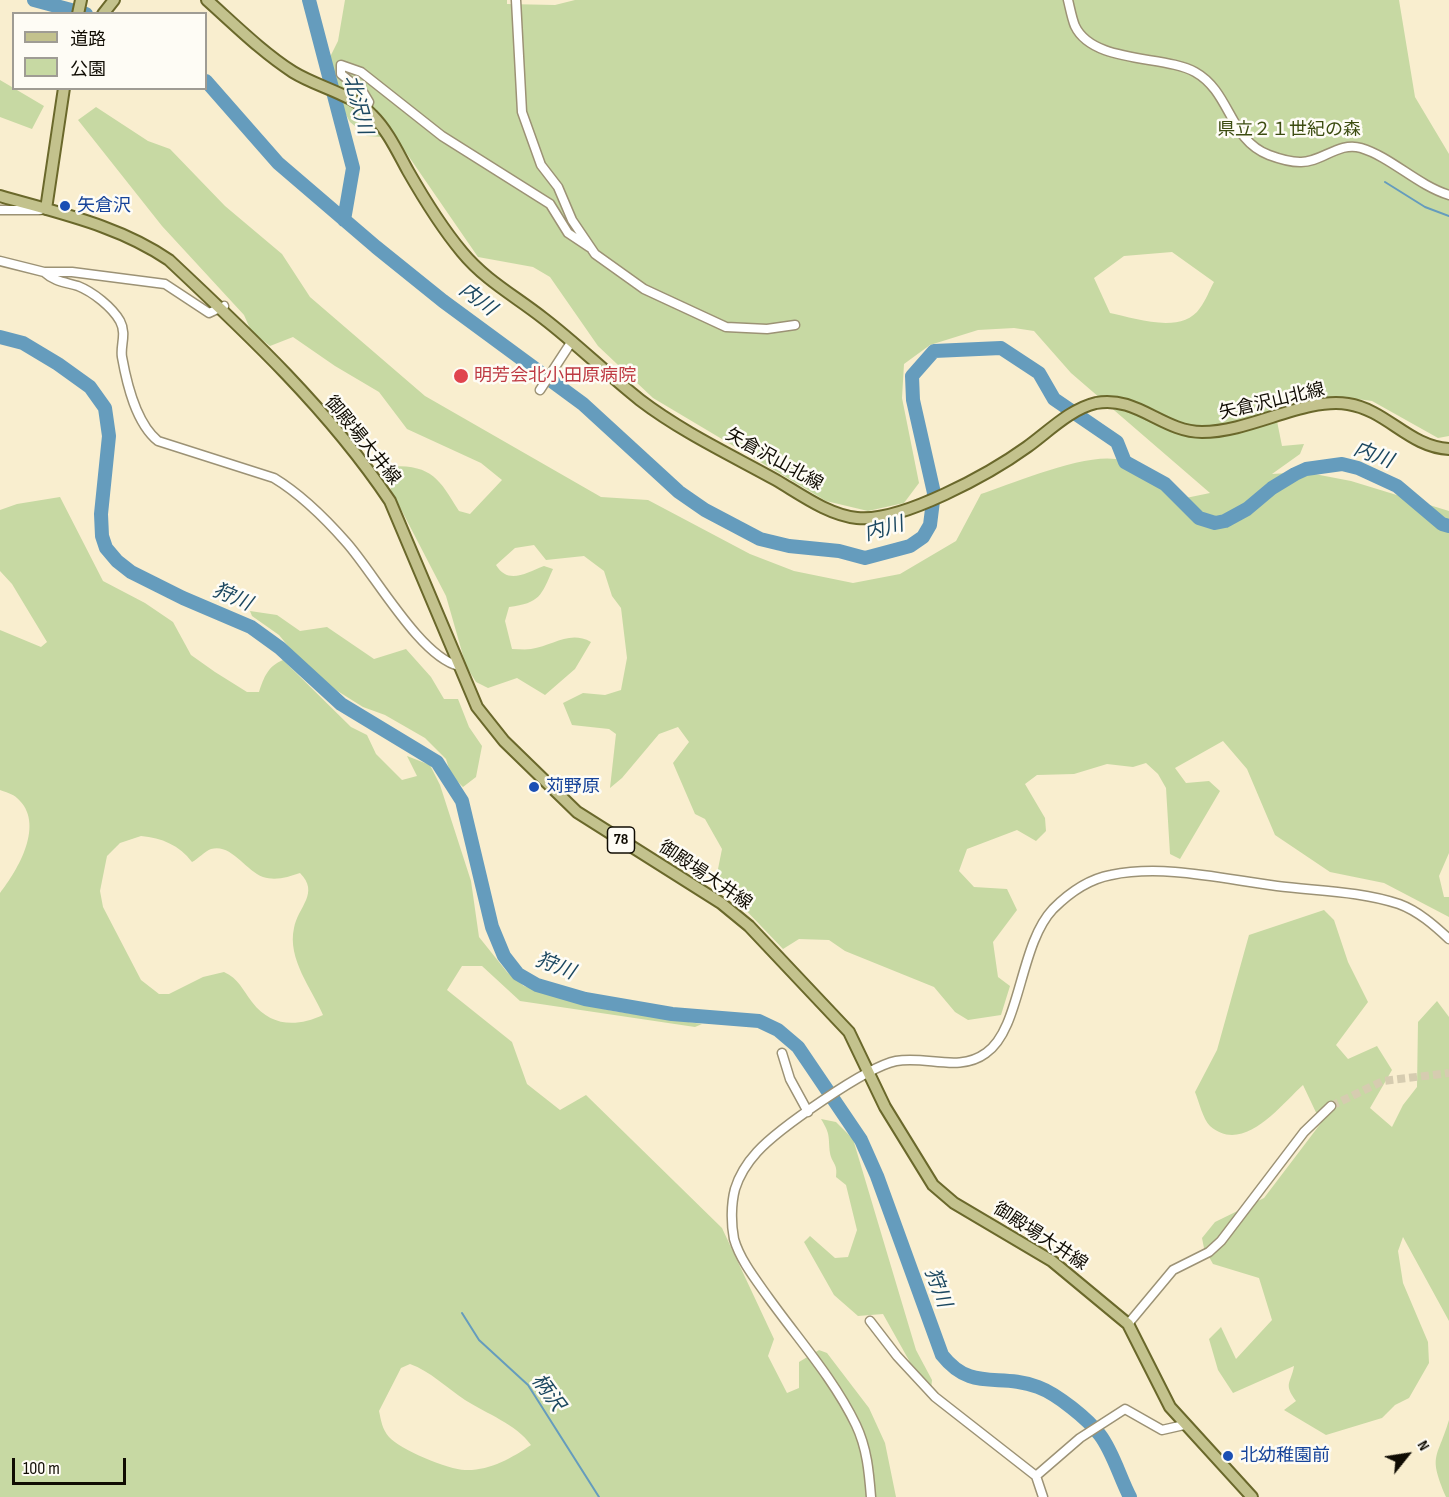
<!DOCTYPE html>
<meta charset="utf-8">
<style>
body{margin:0}
#map{position:relative;width:1449px;height:1497px;overflow:hidden;background:#f9eecf;font-family:"Sofia Sans Condensed","Noto Sans JP",sans-serif}
canvas{display:block}
.legend{position:absolute;left:12px;top:12px;width:195px;height:78px;box-sizing:border-box;background:#fefcf5;border:2px solid #9f9c94;margin:0;padding:8px 10px;list-style:none;font-size:18px;color:#100c03}
.legend li{display:flex;align-items:center;gap:12px;height:30px}
.legend b{width:30px;border:2px solid #9f9c94}
.north{position:absolute;left:1377px;top:1425px;width:60px;height:60px;-webkit-text-stroke:4px #fefcf5;paint-order:stroke;rotate:60deg;font-size:16px;font-weight:700;line-height:24px;text-align:center;color:#100c03}
.north::after{content:'';display:block;margin:auto;width:21px;height:27px;background:#100c03;clip-path:polygon(50% 0,100% 100%,50% 72%,0 100%)}
.scale{position:absolute;left:12px;top:1458px;width:114px;height:27px;box-sizing:border-box;border:3px solid #100c03;border-top:0;padding-left:8px;font-size:18px;line-height:21px;white-space:nowrap;color:#100c03;-webkit-text-stroke:4px #fefcf5;paint-order:stroke}
</style>
<div id="map">
<canvas width="1449" height="1497"></canvas>
<ul class="legend">
<li><b style="height:8px;background:#c3c28d"></b>道路</li>
<li><b style="height:16px;background:#c7d9a3"></b>公園</li>
</ul>
<div class="north">N</div>
<div class="scale">100 m</div>
</div>
<script>
const context = document.querySelector('canvas').getContext('2d');
context.lineJoin = 'round';
function paint(path, color) {
  context.fillStyle = color;
  context.fill(path, 'evenodd');
}
function stroke(path, color, width, dash) {
  context.strokeStyle = color;
  context.lineWidth = width;
  context.lineCap = dash ? 'butt' : 'round';
  context.setLineDash(dash || []);
  context.stroke(path);
}
function label(font, color, halo, rows, align = 'center') {
  context.font = font + ' "Sofia Sans Condensed","Noto Sans JP",sans-serif';
  context.lineWidth = 5;
  context.setLineDash([]);
  context.textBaseline = 'middle';
  context.strokeStyle = halo;
  context.fillStyle = color;
  for (const [text, x, y, turn = 0] of rows) {
    context.save();
    context.translate(x, y);
    context.rotate((+turn || 0) * Math.PI / 180);
    context.textAlign = isNaN(turn) ? turn : align;
    if (halo) context.strokeText(text, 0, 0);
    context.fillText(text, 0, 0);
    context.restore();
  }
}
paint(new Path2D(`
 M345,0h162v4l48,1 20,-5h824l16,97 34,57v282l-11,2 -66,-37 -30,-4 -67,14 7,35 22,-2 -4,10 -28,20 32,-2 47,9 98,30v342l-10,23 5,21h5v20l-65,-34 -54,-11 -55,-37 -28,-66 -24,-28 -48,27 11,15 23,-2 11,10 -40,68 -10,-5 -4,-66 -8,-14 -12,-11 -13,4 -26,-3 -33,10 -37,1 -12,9 20,34 1,13 -10,10 -19,-11 -50,19 -8,22 15,16 33,2 10,21 -24,32 5,35 12,9 -9,29 -33,5 -13,-8 -21,-25 -89,-36 -16,-11 -30,-1 -16,10 -67,-70 6,-30 -17,-30 -10,-5 -22,-51 16,-21 -11,-15 -19,7 -37,44 -12,10 6,-54 -7,-5 -37,-4 -9,-22 20,-10 22,2 16,-5 6,-32 -6,-50 -9,-12 -8,-25 -20,-15 -38,4 -12,-15 -19,3 -19,17c12,20 30,8 48,1l9,3c-12,27 -13,34 -44,38l-4,14 7,28c6,0 13,1 19,0 22,-3 38,-19 60,-7l-16,27 -30,26 -28,-17 -29,10 -12,-6 -10,-16 -20,-70 -55,-106 -3,-24c44,-1 50,11 71,45l11,3 32,-34 -21,-17 -74,-34 -28,-37 -44,-26 -42,-29 -23,9 -19,-15 -7,-16 -82,-89 -84,-106 18,-13 52,34 22,8 55,57 57,48 28,43 115,99 176,101 47,3 102,54 44,17 59,12 47,-9 56,-33 25,-47c31,-10 112,-45 142,-33 22,8 40,24 58,38l29,-6 -139,-120 -37,-42 -20,-3 -36,2 -48,15 -26,19 -2,34 17,85 -15,20 -36,8 -42,-10 -173,-103 -55,-52 -48,-69 -17,-10 -55,-10 -82,-119 -29,-2 -17,-14 -23,-42 1,-19 10,-20zM1172,252l42,30c-5,9 -8,18 -14,26 -18,27 -65,10 -90,5l-16,-35 30,-22z
 M0,80l44,26 -12,23 -32,-12z
 M60,497l43,84 42,22 28,19 18,33 24,17 32,20h12c5,-15 9,-26 24,-32l68,67 16,8 9,19 26,26 15,-4 -10,-20 23,9 10,20 31,96 8,56 28,35 17,14 50,16 39,9 89,13 -7,3 -175,-26 -38,-35h-20l-15,24 65,52 15,42 33,26 26,-15 136,133 52,111 -6,17 19,37 12,-5v-26l20,-12 8,3 42,55 16,35 11,54h-896v-604c18,-23 46,-70 17,-95 -4,-4 -12,-6 -17,-8v-160l41,17 6,-5 -35,-58 -12,-13v-61l17,-6zM141,836c21,2 38,9 51,26 6,-3 13,-11 19,-13 20,-6 34,21 52,28 13,4 25,0 37,-4 20,20 -2,34 -6,55 -7,31 18,61 29,87 -26,12 -52,12 -71,-13 -10,-13 -13,-23 -28,-30l-21,5 -34,17h-10l-18,-14 -38,-73 -3,-16 7,-35 13,-13zM410,1364c20,7 37,24 55,36 22,14 51,24 66,45 -19,13 -42,26 -66,25 -16,0 -66,-21 -76,-33 -7,-8 -8,-17 -10,-26l22,-43z
 M250,611l27,4 23,16 27,-4 47,32 32,-10 25,28 13,22h14l11,28 13,19 -6,31 -13,10 -12,-12 -5,-16 -21,-21 -40,-23 -22,-8 -51,-32 -33,-40 -27,-19z
 M1324,910l10,10 14,42 20,40 -32,43 12,14 29,-13 15,24 -22,38 22,19 11,-22 14,-18 1,-65 19,-21 12,16v304l-46,-84 -5,14 5,32 25,59 1,21 -20,35 -14,7 -13,13 -56,17 -42,-25 12,-9c-13,-18 -5,-17 -2,-35l-61,27 -15,-23 -9,-31 12,-12 15,32 36,-39 -13,-42 -46,-14 -9,-16 -2,-10 13,-16 49,-24 57,-75 -18,-38c-23,21 -60,70 -93,41 -7,-7 -11,-24 -15,-34l22,-42 32,-115z
 M821,1119l15,3 17,17 63,211 16,30 -1,10 -20,-26 -28,-50 -25,2 -24,-21 -30,-53 6,-6 25,22 13,-1 9,-27 -11,-45 -10,-8c2,-14 -4,-13 -6,-24 -2,-16 1,-18 -9,-34z
 M1449,1420v77h-3c-18,-43 -9,-37 3,-77z`), '#c7d9a3');
stroke(new Path2D(`
 M1385,182l40,25 24,9
 M462,1313l17,27 49,45 71,112`), '#659cbd', 2);
stroke(new Path2D(`
 M34,0l52,14
 M309,0l44,168 -9,52
 M206,81l72,82 98,84 67,54 140,103 96,88 26,18 55,29 29,7 50,5 26,7 45,-12 13,-9 7,-12 4,-32 -21,-93 -1,-24 22,-25 67,-3 38,25 15,26 63,43 8,20 40,22 34,34 16,5 10,-2 22,-12 25,-21 23,-14 11,-5 36,-5 16,4 39,18 45,38 7,2
 M0,337l23,6 35,21 32,23 15,21 4,28 -8,78 1,22 4,12 11,13 14,11 52,26 68,29 29,21 61,56 96,58 25,39 30,126 12,29 14,18 19,11 48,14 87,15 87,7 19,9 20,17 63,93 16,36 65,179c30,38 57,17 96,32 19,7 50,32 62,48 13,17 20,43 30,62`), '#659cbd', 14);
stroke(new Path2D(`
 M1331,1106l52,-25 66,-8`), '#d6ccb0', 8, [8, 4]);
const minor = new Path2D(`
 M516,0l6,112 19,53 17,22 14,33 23,34 49,35 82,38 41,2 28,-4
 M1068,0c2,8 4,19 7,26 18,38 90,29 120,46 36,20 34,68 74,83 8,3 22,7 31,7 21,1 39,-21 61,-14 30,9 56,37 88,47
 M366,109l3,-7 -6,-10 -22,-18v-9l20,7 81,64 108,68 18,29 21,14
 M0,210h40
 M0,261l44,11h28l93,12 44,29 15,-7
 M44,272c11,10 21,10 34,14 15,6 34,21 42,35 7,13 0,25 2,36 5,28 14,66 36,84l116,37c28,17 50,39 72,64 28,31 74,115 113,124
 M540,390l32,-49
 M782,1053l8,26 18,33
 M870,1321l27,35 38,41 101,79 7,21
 M1128,1324l45,-54 36,-18 12,-11 83,-109 27,-26
 M1036,1476l44,-38 45,-29 37,21 22,-5
 M871,1497c-2,-25 -4,-49 -15,-72 -22,-46 -58,-86 -88,-128 -12,-17 -28,-37 -34,-58 -3,-15 -3,-35 1,-50 4,-13 12,-26 22,-37 21,-23 109,-85 139,-91 30,-6 63,12 90,-8 35,-24 33,-108 67,-144 15,-15 36,-30 58,-34 53,-11 112,4 166,11 40,5 83,5 122,18 19,7 35,21 50,35`);
const major = new Path2D(`
 M207,0c28,25 55,52 86,72 26,16 58,21 79,43 16,16 25,36 36,56 16,28 34,57 54,81 23,28 53,44 81,66 34,26 64,56 97,82 42,32 91,55 136,80 24,14 52,35 81,38 44,5 134,-45 170,-71 21,-15 43,-38 69,-44 40,-8 67,29 106,29 49,0 102,-35 146,-28 39,6 61,43 101,45
 M78,14l3,-14
 M103,14l11,-14
 M0,196c58,17 118,29 169,64 79,74 160,150 221,241l87,206 27,34 73,71 144,91 28,23 100,106 36,75 48,78 21,18 98,58 76,63 42,83 82,90
 M46,209l18,-121`);
stroke(minor, '#9c9275', 11);
stroke(major, '#6a682b', 14);
stroke(minor, '#fff', 8);
stroke(major, '#c3c28d', 10);
for (const [x, y, r, color] of [
 [65,206,6,"#1a4fb4"],
 [461,376,8,"#e0444e"],
 [534,787,6,"#1a4fb4"],
 [1228,1456,6,"#1a4fb4"]
]) {
  const dot = new Path2D();
  dot.arc(x, y, r, 0, 2 * Math.PI);
  context.fillStyle = color;
  context.fill(dot);
  stroke(dot, '#fefcf5', 2);
}
for (const [x, y, w] of [
 [621,840,27]
]) {
  const box = new Path2D();
  box.roundRect(x - w / 2, y - 13, w, 26, 4.5);
  context.fillStyle = '#fefcf5';
  context.fill(box);
  stroke(box, '#100c03', 1.5);
}
label('bold 16px', '#100c03', null, [
 ["78",621,840]
]);
label('18px', '#3c4c10', '#fefcf5', [
 ["県立２１世紀の森",1289,130]
]);
label('18px', '#164399', '#fefcf5', [
 ["矢倉沢",77,206],
 ["苅野原",546,787],
 ["北幼稚園前",1240,1456]
], 'left');
label('18px', '#be3a42', '#fefcf5', [
 ["明芳会北小田原病院",474,376]
], 'left');
label('18px', '#100c03', '#fefcf5', [
 ["矢倉沢山北線",1272,402,-13],
 ["御殿場大井線",362,441,51],
 ["矢倉沢山北線",774,460,29],
 ["御殿場大井線",705,876,34],
 ["御殿場大井線",1040,1237,33]
]);
label('italic 20px', '#1b4760', '#fefcf5', [
 ["北沢川",357,105,75],
 ["内川",477,300,37],
 ["内川",1373,456,20],
 ["内川",884,530,-16],
 ["狩川",232,598,23],
 ["狩川",555,967,21],
 ["狩川",937,1288,69],
 ["柄沢",547,1393,54]
]);
</script>
